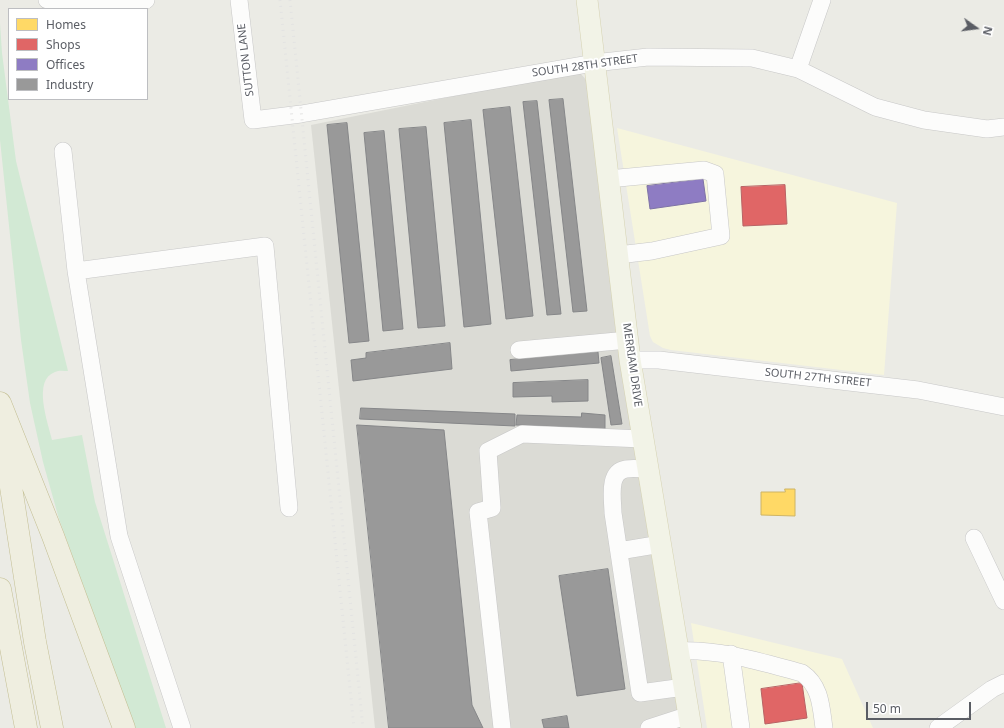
<!DOCTYPE html>
<style>
body{margin:0}
#map{position:relative;width:1004px;height:728px;overflow:hidden;background:#ebebe5;font-family:"Noto Sans",sans-serif}
canvas{display:block}
.legend{position:absolute;left:8px;top:8px;width:140px;height:92px;box-sizing:border-box;background:#fff;border:1px solid #bdbec1;margin:0;padding:5px 7px;list-style:none;font-size:12px;color:#5a5d64}
.legend li{display:flex;align-items:center;gap:8px;height:20px}
.legend b{width:20px;border:1px solid #bdbec1}
.north{position:absolute;left:956px;top:8px;width:40px;height:40px;-webkit-text-stroke:3px #fff;paint-order:stroke;rotate:104deg;font-size:11px;font-weight:700;line-height:16px;text-align:center;color:#5a5d64}
.north::after{content:'';display:block;margin:auto;width:14px;height:18px;background:#5a5d64;clip-path:polygon(50% 0,100% 100%,50% 72%,0 100%)}
.scale{position:absolute;left:866px;top:702px;width:105px;height:18px;box-sizing:border-box;border:2px solid #5a5d64;border-top:0;padding-left:5px;font-size:12px;line-height:14px;white-space:nowrap;color:#5a5d64;-webkit-text-stroke:3px #fff;paint-order:stroke}
</style>
<div id="map">
<canvas width="1004" height="728"></canvas>
<ul class="legend">
<li><b style="height:11px;background:#ffd966"></b>Homes</li>
<li><b style="height:11px;background:#e06666"></b>Shops</li>
<li><b style="height:11px;background:#8e7cc3"></b>Offices</li>
<li><b style="height:11px;background:#999"></b>Industry</li>
</ul>
<div class="north">N</div>
<div class="scale">50 m</div>
</div>
<script>
const context = document.querySelector('canvas').getContext('2d');
context.lineJoin = 'round';
function paint(path, color) {
  context.fillStyle = color;
  context.fill(path, 'evenodd');
}
function stroke(path, color, width, dash) {
  context.strokeStyle = color;
  context.lineWidth = width;
  context.lineCap = dash ? 'butt' : 'round';
  context.setLineDash(dash || []);
  context.stroke(path);
}
function label(font, color, halo, rows, align = 'center') {
  context.font = font + ' "Noto Sans",sans-serif';
  context.lineWidth = 4;
  context.setLineDash([]);
  context.textBaseline = 'middle';
  context.strokeStyle = halo;
  context.fillStyle = color;
  for (const [text, x, y, turn = 0] of rows) {
    context.save();
    context.translate(x, y);
    context.rotate((+turn || 0) * Math.PI / 180);
    context.textAlign = isNaN(turn) ? turn : align;
    if (halo) context.strokeText(text, 0, 0);
    context.fillText(text, 0, 0);
    context.restore();
  }
}
paint(new Path2D(`
 M617,128l280,75 -13,172 -213,-25 -8,-2 -10,-6 -3,-6z
 M691,623l151,36 31,69h-166z`), '#f6f5dd');
paint(new Path2D(`
 M573,72l7,1 9,10 94,645h-308l-64,-603z`), '#dbdbd5');
paint(new Path2D(`
 M0,23l2,30 14,108 52,210c-4,0 -9,-1 -13,1 -23,8 -7,51 -3,68l30,-5 13,67 71,226h-31l-76,-209 -16,-57 -13,-59 -9,-63 -21,-200z`), '#d2e9d4');
const homes = new Path2D(`
 M785,489h10v27l-34,-1v-23h24z`);
paint(homes, '#ffd966');
stroke(homes, '#ceb465', 1);
const shops = new Path2D(`
 M785,185l2,39 -44,2 -2,-39z
 M802,683l5,35 -42,6 -4,-35z`);
paint(shops, '#e06666');
stroke(shops, '#b86365', 1);
const offices = new Path2D(`
 M703,179l3,22 -56,8 -3,-23z`);
paint(offices, '#8e7cc3');
stroke(offices, '#7e73a6', 1);
const industry = new Path2D(`
 M563,99l24,212 -14,1 -24,-212z
 M537,101l24,213 -14,1 -24,-213z
 M510,107l23,209 -27,3 -23,-209z
 M471,120l20,204 -27,3 -20,-204z
 M347,123l22,218 -20,2 -22,-218z
 M426,127l19,199 -27,2 -19,-199z
 M384,131l19,198 -20,2 -19,-198z
 M450,343l2,26 -99,12 -2,-21 15,-2v-5z
 M598,352l1,11 -88,8 -1,-11z
 M611,356l11,68 -11,1 -10,-67z
 M588,380v21l-36,1v-6l-39,1v-14z
 M361,408l154,6v12l-155,-7z
 M582,413l23,2v14l-89,-4 1,-10 64,2z
 M357,425l87,5 28,275 11,23h-94z
 M608,569l17,120 -48,7 -18,-120z
 M567,716l2,12h-25l-2,-8z`);
paint(industry, '#999');
stroke(industry, '#868789', 1);
const minor = new Path2D(`
 M47,0l49,5 50,-5
 M239,0l14,120 48,-6 293,-51 54,-6 104,1 46,11 77,38 49,13 63,9 17,-2
 M798,69l24,-69
 M63,151l13,120
 M608,179l96,-9 11,4 6,62 -69,15 -34,4
 M519,350l109,-10
 M630,360h29l259,30 86,17
 M648,469c-7,0 -15,-1 -22,0 -19,3 -13,31 -13,44l27,180 44,-6
 M974,538l30,63
 M619,551l42,-7
 M678,651c43,-2 83,11 124,22 19,13 19,34 22,55
 M731,654l10,74
 M182,728l-63,-192 -43,-265 189,-25 24,262
 M502,728l-24,-216 14,-4 -4,-57 34,-17 121,5
 M649,728l40,-13
 M938,728l54,-39 12,-6`);
const major = new Path2D(`
 M587,0l43,360 61,368`);
const highway = new Path2D(`
 M0,403l53,133 71,192
 M2,429l33,213 17,86
 M0,589l26,139`);
stroke(minor, '#c7c7c7', 18);
stroke(major, '#d5d2b1', 22);
stroke(highway, '#c3be92', 23);
stroke(minor, '#fcfcfb', 17);
stroke(major, '#f2f3e7', 21);
stroke(highway, '#efeee0', 22);
stroke(new Path2D(`
 M280,0l74,728
 M290,0l73,728`), '#e3e3e2', 3, [1, 5]);
label('11px', '#5a5d64', '#fff', [
 ["SUTTON LANE",246,60,-97],
 ["SOUTH 28TH STREET",585,66,-8],
 ["MERRIAM DRIVE",632,365,82],
 ["SOUTH 27TH STREET",818,378,6]
]);
</script>
